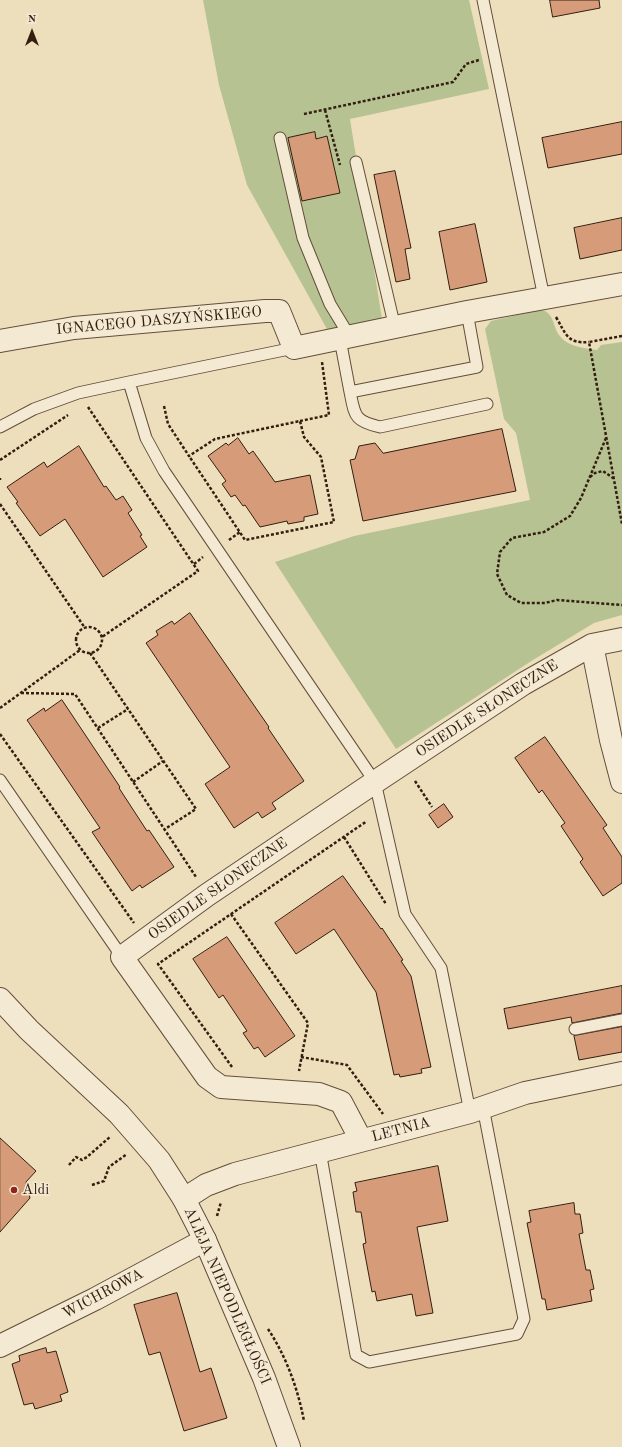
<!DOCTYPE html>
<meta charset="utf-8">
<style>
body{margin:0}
#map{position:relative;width:622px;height:1447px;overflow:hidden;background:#eedfbc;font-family:"Old Standard TT",serif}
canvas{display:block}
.north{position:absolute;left:12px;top:12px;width:40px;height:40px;-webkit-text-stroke:3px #f4ead3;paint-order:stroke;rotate:0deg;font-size:11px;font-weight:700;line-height:16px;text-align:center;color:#331e10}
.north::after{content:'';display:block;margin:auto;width:14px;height:18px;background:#331e10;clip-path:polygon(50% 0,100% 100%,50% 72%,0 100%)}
</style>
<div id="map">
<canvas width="622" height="1447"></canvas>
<div class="north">N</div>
</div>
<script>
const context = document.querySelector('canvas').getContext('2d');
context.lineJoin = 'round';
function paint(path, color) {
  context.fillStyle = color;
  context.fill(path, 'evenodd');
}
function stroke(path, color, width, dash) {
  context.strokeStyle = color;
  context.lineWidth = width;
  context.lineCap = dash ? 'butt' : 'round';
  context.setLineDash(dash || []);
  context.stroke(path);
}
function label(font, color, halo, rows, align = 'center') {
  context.font = font + ' "Old Standard TT",serif';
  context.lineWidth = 3;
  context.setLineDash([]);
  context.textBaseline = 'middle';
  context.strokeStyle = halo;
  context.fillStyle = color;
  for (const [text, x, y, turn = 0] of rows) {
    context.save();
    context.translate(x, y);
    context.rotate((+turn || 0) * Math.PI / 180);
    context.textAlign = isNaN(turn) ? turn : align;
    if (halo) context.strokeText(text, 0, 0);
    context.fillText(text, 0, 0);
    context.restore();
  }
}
paint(new Path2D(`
 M203,0h266l20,89 -139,30 32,200 -54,12 -81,-146 -28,-100z
 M539,310c15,0 14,17 20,25 9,12 25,13 38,15l4,-5 21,-3v273l-28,8 -61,37 -137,89 -121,-187 79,-26 176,-36 -14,-67 -12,-14 -19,-90 6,-8z`), '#b7c292');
const building = new Path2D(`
 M550,0h49l1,8 -47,9z
 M622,122v32l-74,14 -6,-30z
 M315,132l1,7 11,-3 13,57 -38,8 -14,-63z
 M395,171l16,77 -6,1 5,30 -14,3 -22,-107z
 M622,218v32l-42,9 -6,-31z
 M475,224l12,58 -37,8 -11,-58z
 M502,429l14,62 -153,30 -13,-61 5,-1 4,-13 16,-3 8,10z
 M238,438l11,16 4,-3 22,31 35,-7 8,39 -14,3v4l-16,3 -1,-3 -27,6 -15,-22 -2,1 -8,-11 -4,2 -9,-13 4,-3 -18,-25 18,-13 2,2z
 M79,446l25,41 2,-1 10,14 7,-4 9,14 -4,3 14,22 -2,1 7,11 -44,30 -38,-58 -25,17 -24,-33 2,-1 -11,-15 37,-25 3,5z
 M190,613l79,114 -1,1 36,53 -32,22 4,6 -14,9 -4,-6 -24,16 -29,-44 25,-17 -84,-124 12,-8 -2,-4 16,-10 2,3z
 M62,700l58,87 -1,1 28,43 2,-1 25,37 -32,21 -2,-3 -8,6 -40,-59 8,-4 -73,-108 17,-12 1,3z
 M545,737l62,88 -4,3 19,29v26l-19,13 -23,-34 3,-3 -22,-33 4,-3 -23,-33 -3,3 -24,-35z
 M444,804l9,13 -15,11 -9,-13z
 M343,876l38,53 1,-1 21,32 -2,1 10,15 20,91 -10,2 1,4 -22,4 -1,-3 -5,1 -18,-83 -42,-63 -38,25 -21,-31z
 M227,937l68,99 -30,21 -7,-10 -4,2 -11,-16 4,-2 -24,-36 -4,3 -26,-39z
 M622,986v27l-50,10 -1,-6 -63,12 -4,-20z
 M622,1027v25l-43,8 -5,-24z
 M0,1138l36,33 -10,11 4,16 -30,34z
 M438,1166l10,55 -31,6 16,86 -17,3 -4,-22 -35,7 -2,-10 -3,1 -9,-48 3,-1 -5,-31h-5l-3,-20 4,-1 -2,-8z
 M574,1203l1,11h5l3,19 -4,1 7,36h4l4,19 -4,1 2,11 -45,9 -2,-11h-3l-11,-56 -4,-20 4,-1 -2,-11z
 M177,1293l23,79 11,-4 16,50 -43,13 -24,-79 -11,3 -15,-50z
 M46,1348l1,5 9,-2 12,41 -8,3 2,6 -27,8 -2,-6 -9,2 -12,-41 8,-3 -1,-5z`);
paint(building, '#d69c79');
stroke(building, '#331e10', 1);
const service = new Path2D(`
 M483,0l61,298
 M280,138l23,100 27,66 20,33
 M356,162l39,166
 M340,339l10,53 127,-25 -10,-55
 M294,348l-165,34 17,56 18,33 211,311 30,132 36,54 29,144
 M350,392c5,24 4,29 30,35l107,-23
 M0,427l34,-18 44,-16 51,-11
 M0,780l122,177
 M575,1029l47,-9
 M320,1151l36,204 13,7 148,-28 7,-15 -41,-212`);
const minor = new Path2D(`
 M0,341l74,-13 191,-17h14l15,37 173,-36 155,-28
 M622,639l-30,6 19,95 11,42
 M361,1140l-20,-38 -22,-8 -98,-7 -14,-10 -85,-120 85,-62 168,-113 148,-98 69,-39
 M184,1199l22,-14 29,-11 235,-62 55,-19 97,-20
 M0,1346l95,-47 110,-59`);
const tertiary = new Path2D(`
 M0,999l29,31 90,84 40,46 25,39 21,41 59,138 25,69`);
stroke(service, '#624e3b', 13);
stroke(minor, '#624e3b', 24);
stroke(tertiary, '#624e3b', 24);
stroke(new Path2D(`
 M325,110l15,55
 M304,114l149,-32 13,-18 13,-4
 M556,317c10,17 11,27 33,25
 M622,336l-33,6 33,182
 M164,406l4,18 21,32 26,-17 85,-18 4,16 17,20 13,65 -89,18 -56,-84
 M88,407l110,164 -96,66
 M300,421l29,-6 -7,-53
 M606,438l-25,60 -11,18 -26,16 -32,6 -12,14 -3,22 10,21 14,8h24l12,-3 65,5
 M0,460l68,-45
 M590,477l5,-4 8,-2 10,7
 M0,478v2
 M0,504l85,124
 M229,540l11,-8
 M194,564l9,-7
 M76 640a13 13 0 1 1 26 0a13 13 0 1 1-26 0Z
 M90,653l106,156 -31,20
 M21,693l54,1 121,183
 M0,708l80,-58
 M98,728l30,-19
 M0,734l134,189
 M415,781l17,26
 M133,782l30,-21
 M344,837l42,67
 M231,914l77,109 -9,48
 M301,1057l46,8 36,49
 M232,1067l-74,-103 209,-143
 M69,1165l7,-8 6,3 5,-3 24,-21
 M92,1185l12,-4 5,-14 18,-13
 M217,1216l4,-14
 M268,1329c18,27 30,60 36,92`), '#331e10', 2.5, [3, 2]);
stroke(service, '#f4ead3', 11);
stroke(minor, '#f4ead3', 22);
stroke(tertiary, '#f4ead3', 22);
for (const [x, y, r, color] of [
 [14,1190,4,"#8f2418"]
]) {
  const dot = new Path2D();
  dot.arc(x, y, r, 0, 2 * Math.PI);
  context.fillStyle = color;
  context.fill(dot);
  stroke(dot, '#f4ead3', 1.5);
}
label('15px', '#331e10', '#f4ead3', [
 ["IGNACEGO DASZYŃSKIEGO",159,321,-5],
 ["OSIEDLE SŁONECZNE",487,709,-33],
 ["OSIEDLE SŁONECZNE",218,889,-35],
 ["LETNIA",401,1130,-15],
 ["WICHROWA",103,1294,-28],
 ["ALEJA NIEPODLEGŁOŚCI",227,1296,66]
]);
label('15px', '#331e10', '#f4ead3', [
 ["Aldi",22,1190]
], 'left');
</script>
